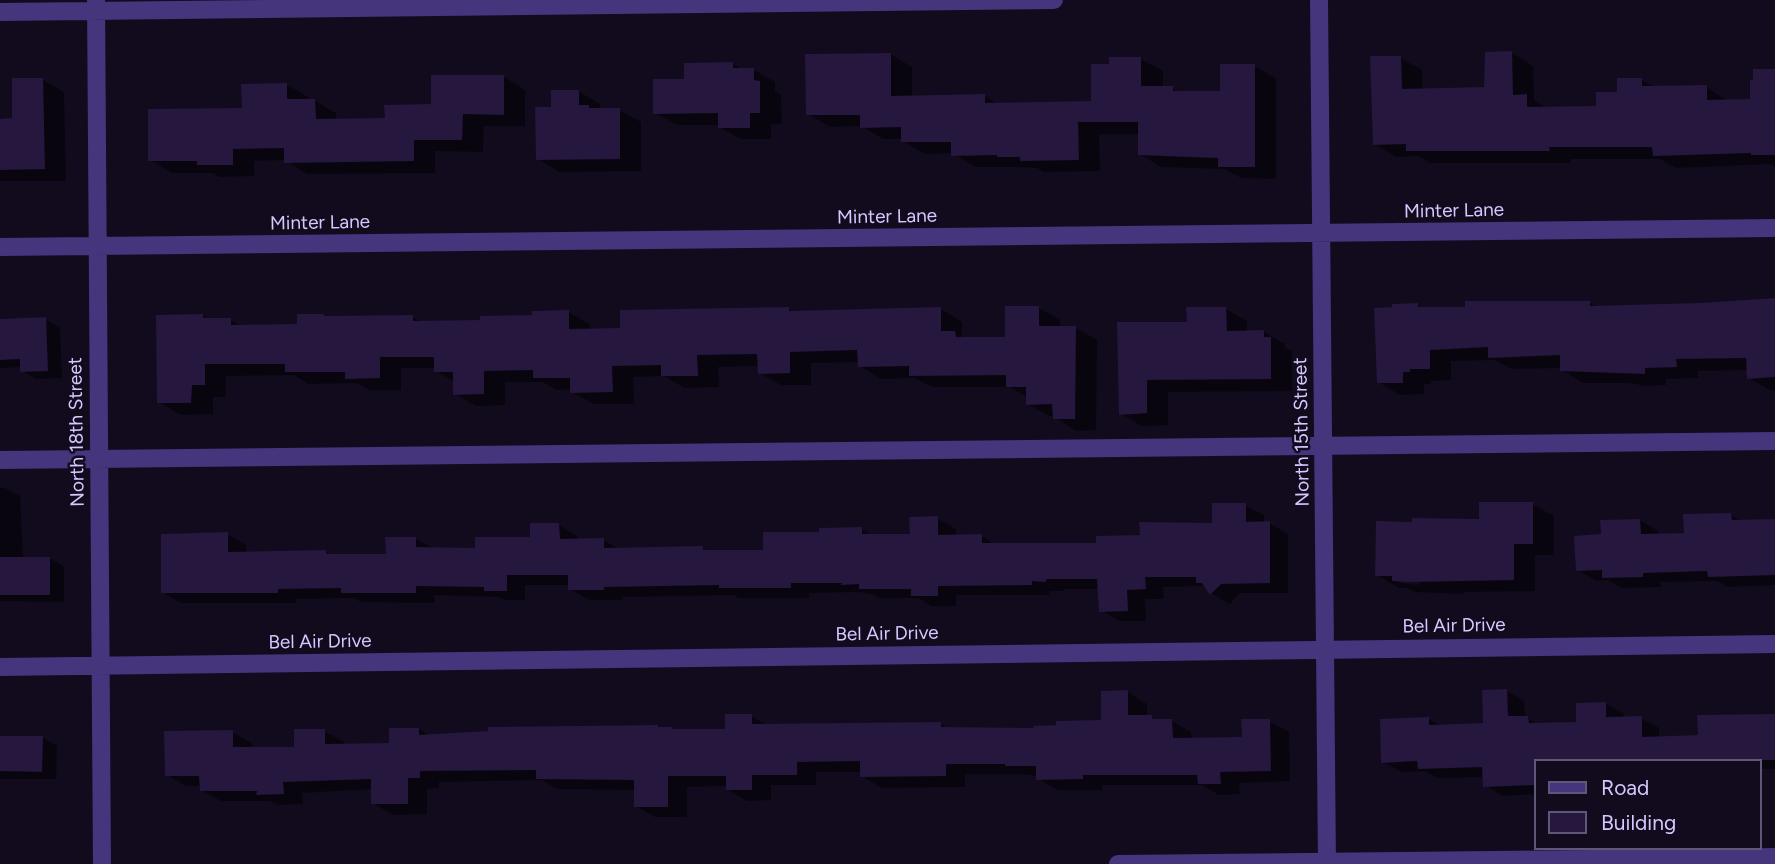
<!DOCTYPE html>
<style>
body{margin:0}
#map{position:relative;width:1775px;height:864px;overflow:hidden;background:#110b1d;font-family:Figtree,sans-serif}
canvas{display:block}
.legend{position:absolute;left:1534px;top:759px;width:228px;height:91px;box-sizing:border-box;background:#110b1d;border:2px solid #605677;margin:0;padding:9px 12px;list-style:none;font-size:21px;color:#d7c7ff}
.legend li{display:flex;align-items:center;gap:14px;height:35px}
.legend b{width:35px;border:2px solid #605677}
</style>
<div id="map">
<canvas width="1775" height="864"></canvas>
<ul class="legend">
<li><b style="height:9px;background:#44357c"></b>Road</li>
<li><b style="height:19px;background:#25173e"></b>Building</li>
</ul>
</div>
<script>
const context = document.querySelector('canvas').getContext('2d');
context.lineJoin = 'round';
function paint(path, color) {
  context.fillStyle = color;
  context.fill(path, 'evenodd');
}
function stroke(path, color, width, dash) {
  context.strokeStyle = color;
  context.lineWidth = width;
  context.lineCap = dash ? 'butt' : 'round';
  context.setLineDash(dash || []);
  context.stroke(path);
}
function label(font, color, halo, rows, align = 'center') {
  context.font = font + ' Figtree,sans-serif';
  context.lineWidth = 5;
  context.setLineDash([]);
  context.textBaseline = 'middle';
  context.strokeStyle = halo;
  context.fillStyle = color;
  for (const [text, x, y, turn = 0] of rows) {
    context.save();
    context.translate(x, y);
    context.rotate((+turn || 0) * Math.PI / 180);
    context.textAlign = isNaN(turn) ? turn : align;
    if (halo) context.strokeText(text, 0, 0);
    context.fillText(text, 0, 0);
    context.restore();
  }
}
paint(new Path2D(`
 M1512,53l21,13 1,34 13,8h51l44,-28 14,8 50,-1 22,14h24l23,-30v96l-5,-3 -94,4 -16,-9h-90l1,4h-141l-12,-7 -22,1 -22,-13 26,-86 22,12v21l63,-2z
 M890,54l22,13v30l73,-1 14,9 94,-3 18,-37 30,-6 22,12v17h9l10,5h39l33,-27 22,12v101l-35,-1 -17,-9 -63,-2 -21,-13 -1,-20h-40l1,37 -57,1 -6,-4 -20,-1h-42l-22,-14 -28,1 -22,-13v-2h-20l-22,-13 -31,1 -22,-13z
 M733,64l10,6h11l21,12v9l6,4 1,29h-11v15h-30l-22,-12v-2h-42l-22,-12 31,-32z
 M504,77l21,13v36h-41l-1,26 -48,-1v22l-128,1 -22,-14 -31,1v15l-34,1 -7,-4h-41l-22,-13 136,-76 22,13v4h7l21,12v8l50,-1 46,-14z
 M43,80l21,12 2,89h-66v-61h14z
 M578,91l22,13v6h19l22,12v49l-82,1 -21,-13z
 M1775,300v90h-5l-21,-12 -1,-8 -50,1v7l-32,1v6l-20,1 -17,-3h-46l-21,-13v-2l-50,1 -17,-9 -44,1v19l-20,1v3h-7v10l-24,1 -22,-13 40,-77 6,4 165,-7 9,6z
 M1039,308l21,12v8h16l21,12 -1,90 -20,1 -22,-15h-5l-22,-12v-7l-17,-10h-78l-17,-9 -34,1 -21,-13v-4l-49,1v22h-30l-22,-12v-7l-41,1 1,20 -35,1 -20,-12 -31,1 1,27h-41l-21,-12v-3l-16,1 -13,-8h-38v23l-29,1 -21,-12v-12l-19,-11v-3h-35v22h-32l-12,-7 -49,1 -14,-9 -68,1v21h-13v17l-32,1 -22,-13 44,-86 7,4h20l12,6h57l24,-10 4,2 86,-1 9,5 60,-1 86,-9 22,12v6h32l167,-21 7,4 145,-4 21,13v15l45,2z
 M1226,309l21,12v11h17l21,12v4l7,3v40l-124,1v33l-26,1 -21,-12 67,-90z
 M45,319l15,9 2,50 -26,1 -14,-8v-4l-22,1v-47z
 M0,488h5l15,8 3,62h27l14,9v35l-64,-1z
 M1532,504l22,12v39h-19v36l-71,1v2l-49,-2 -8,-4h-8l-22,-13 104,-54zM1396,579l24,2 -1,4 -19,-2z
 M1245,505l19,10v8h5l19,11v59h-48l-10,11 -18,-10 -7,-8 -42,1 1,12h-19l1,22h-27l-18,-11 -2,-21h-35v2h-14v4h-94v11h-25l-12,-8h-40l-7,-4 -14,-2 -49,1v5h-70l-5,-3 -112,2v3h-33l-19,-11v-4h-45v15h-20l-7,-3 -64,-2 1,8 -74,-1 -7,-4 -58,1v4h-115l-19,-11 65,-58 19,11v8l79,-1 7,4h56l28,-17 18,10h43l55,-10 27,-14 18,11 1,4h25l16,9 83,-1 8,4 55,-1 56,-17 41,-5 11,7h38l26,-18 19,11v7h25l15,9h102l116,-20z
 M1731,515l12,7 32,-1v64l-48,2 -10,-6 -57,1 1,5 -39,1 -14,-8 -12,1 -18,-11 25,-34 37,-16 18,11v4h27z
 M1507,691l17,10 1,16 15,8 38,-1 28,-20 18,10v4h17l18,10v10l41,-1 75,-21v53h-16v-8h-224v33l-33,2 -17,-11 -1,-8 -47,1 -12,-7 -24,1 -18,-10 46,-43 13,7 43,-2z
 M1128,692l19,12v13l11,4h14l19,11 1,8 51,-2 26,-17 20,11 1,49 -51,2 1,11 -21,1 -17,-10h-100v5h-44l-20,-11v-3l-16,-2h-57v13l-84,1 -19,-12v-4h-46v13h-45v15l-24,1 -20,-12v-3l-40,1v30h-32l-19,-11v-16l-79,-1 -15,-9 -103,2v6l-12,1v25l-35,1 -19,-12v-14l-71,4 1,11 -25,1 -7,-4h-50l-20,-11v-4h-15l-19,-11 65,-43 20,11v6l44,-1 28,-17 20,11v3h47l28,-16 11,7 228,-10 18,5h51l24,-15 16,9 173,-2 9,6 86,1 68,-8z
 M42,737l15,9 -1,33h-56v-41z`), '#0007');
paint(new Path2D(`
 M1512,51l1,44 14,-1v13l69,-1v-14h21v-14h25v8l65,-1v15l43,-1v-19h3v-11h22v86h-24v-2l-98,3 -1,-9h-103l1,4h-144v-7l-33,1 -3,-89h31l1,33 82,-2 1,-35z
 M891,53v43l94,-2v9l106,-2v-37h18v-7h32v29h32v5h47v-27h35v103h-37v-9l-80,-3v-33h-60l1,38 -59,1v-4h-23v-2l-46,1v-14h-50v-15l-41,1v-13h-54l-1,-61z
 M733,62v6h21v12l6,1v32h-10v15h-32v-15l-65,1v-35h31v-16z
 M431,75h73v40l-41,-1 -1,26h-48v21l-130,2v-15l-51,1v16h-36v-4h-49v-52l94,-1 -1,-24 46,-1v16h28l1,20 69,-1 -1,-13 47,-1z
 M12,78h31l2,91 -45,1v-51l12,-1z
 M551,90h28v15h10v3h31v51l-84,1 -1,-53h16z
 M1775,298v79l-28,2 -1,-21 -70,1 1,8 -32,1v6l-85,-3v-16l-72,3v-11l-58,3v19h-20v3h-7v11h-26l-3,-75 18,-1v-3l26,-1v4h47v-6h125v5l110,-3z
 M1005,306h34v20h37l-1,93h-22l-1,-15 -26,1v-18h-20v-12l-97,1v-10l-51,1 -1,-17 -67,2v21l-32,1 -1,-20 -60,1 1,21h-37v-11l-49,1 1,26 -43,1v-15h-37v-8l-49,1v23l-31,1v-23h-19v-15h-54v21l-35,1v-7h-60v-8h-80v21h-13l-1,18h-34l-1,-88 47,-1v4h28v7l66,-1v-10h27v2l89,-1v6l67,-1v-4l52,-1v-4l37,-1v19l51,-1v-18l169,-3v4l152,-4v24h14l1,6h49z
 M1186,307h40l1,24 37,-1v7h7v42l-124,1v33l-28,2 -2,-93h70z
 M46,317l2,54 -28,1v-13l-20,1v-41z
 M1479,502h54v42h-19v36l-103,2 -19,-1v-5h-17l1,-55 36,1v-4l67,1z
 M1212,503h34v19l24,-1v62l-49,1 -11,11 -8,-12h-6v-6h-51l1,12 -19,1 1,21 -29,1 -2,-33h-51v3l-14,-1v4l-94,1v10h-27v-7h-52v-5l-18,1 1,-2h-51v5h-72v-3l-115,2v3h-36v-15h-61v16h-23v-4l-68,-1v7h-75v-5l-63,1v4h-117v-59l67,-2v20l98,-2v4h60l-1,-17h31v10l59,1v-11h55v-14h29l1,16 44,-1v10l99,-2v4h60v-18h56v-4l43,-1v7h48l-1,-17 29,-1v19l44,-1v9h114v-7l44,-1 -1,-13 73,1z
 M1731,513l1,7 43,-1v56l-67,2 -1,-6 -64,2v4l-41,1v-8l-26,1 -2,-35 27,-2 -1,-14 40,-1 1,15 43,-1 -1,-19z
 M0,557h50v38h-50z
 M1507,689l1,27h20l1,7 47,-1v-19l30,-1v15l36,-1v21l56,-2 -1,-20 78,-1v46l-240,1v24l-52,2 -1,-20 -64,2 -1,-8 -36,2 -1,-44 49,-2v8l54,-2 -1,-33z
 M1128,690v25h24v4h20l1,19 69,-1 -1,-18h29l1,52 -51,1 1,12h-23l-1,-9h-114v4l-47,1v-14h-31v-2h-59v12l-86,1v-16l-63,1v13h-45v15h-26v-14h-58v31h-34v-27l-98,-1v-9l-116,1v7h-12v26h-37v-25l-88,3 1,12 -28,1 1,-4h-57l-1,-15h-34l-1,-45 69,-1v17h61v-18h31v15l64,-1v-15h30v7l69,-4v-4l170,-2v2h14v2h53v-15h27v10l189,-2v5l93,1 -1,-2 23,-1v-4l45,-1v-29z
 M0,736h43l-1,36 -42,-1z`), '#25173e');
stroke(new Path2D(`
 M96,0l6,864
 M1319,0l8,864
 M0,12l1054,-12
 M0,247l1775,-19
 M0,460l1775,-19
 M0,667l1775,-23
 M1118,864l657,-7`), '#44357c', 18);
label('19px', '#d7c7ff', '#110b1d', [
 ["Minter Lane",1454,211,-1],
 ["Minter Lane",887,217,-1],
 ["Minter Lane",320,223,-1],
 ["North 18th Street",77,432,-91],
 ["North 15th Street",1302,432,-91],
 ["Bel Air Drive",1454,626,-1],
 ["Bel Air Drive",887,634,-1],
 ["Bel Air Drive",320,642,-1]
]);
</script>
